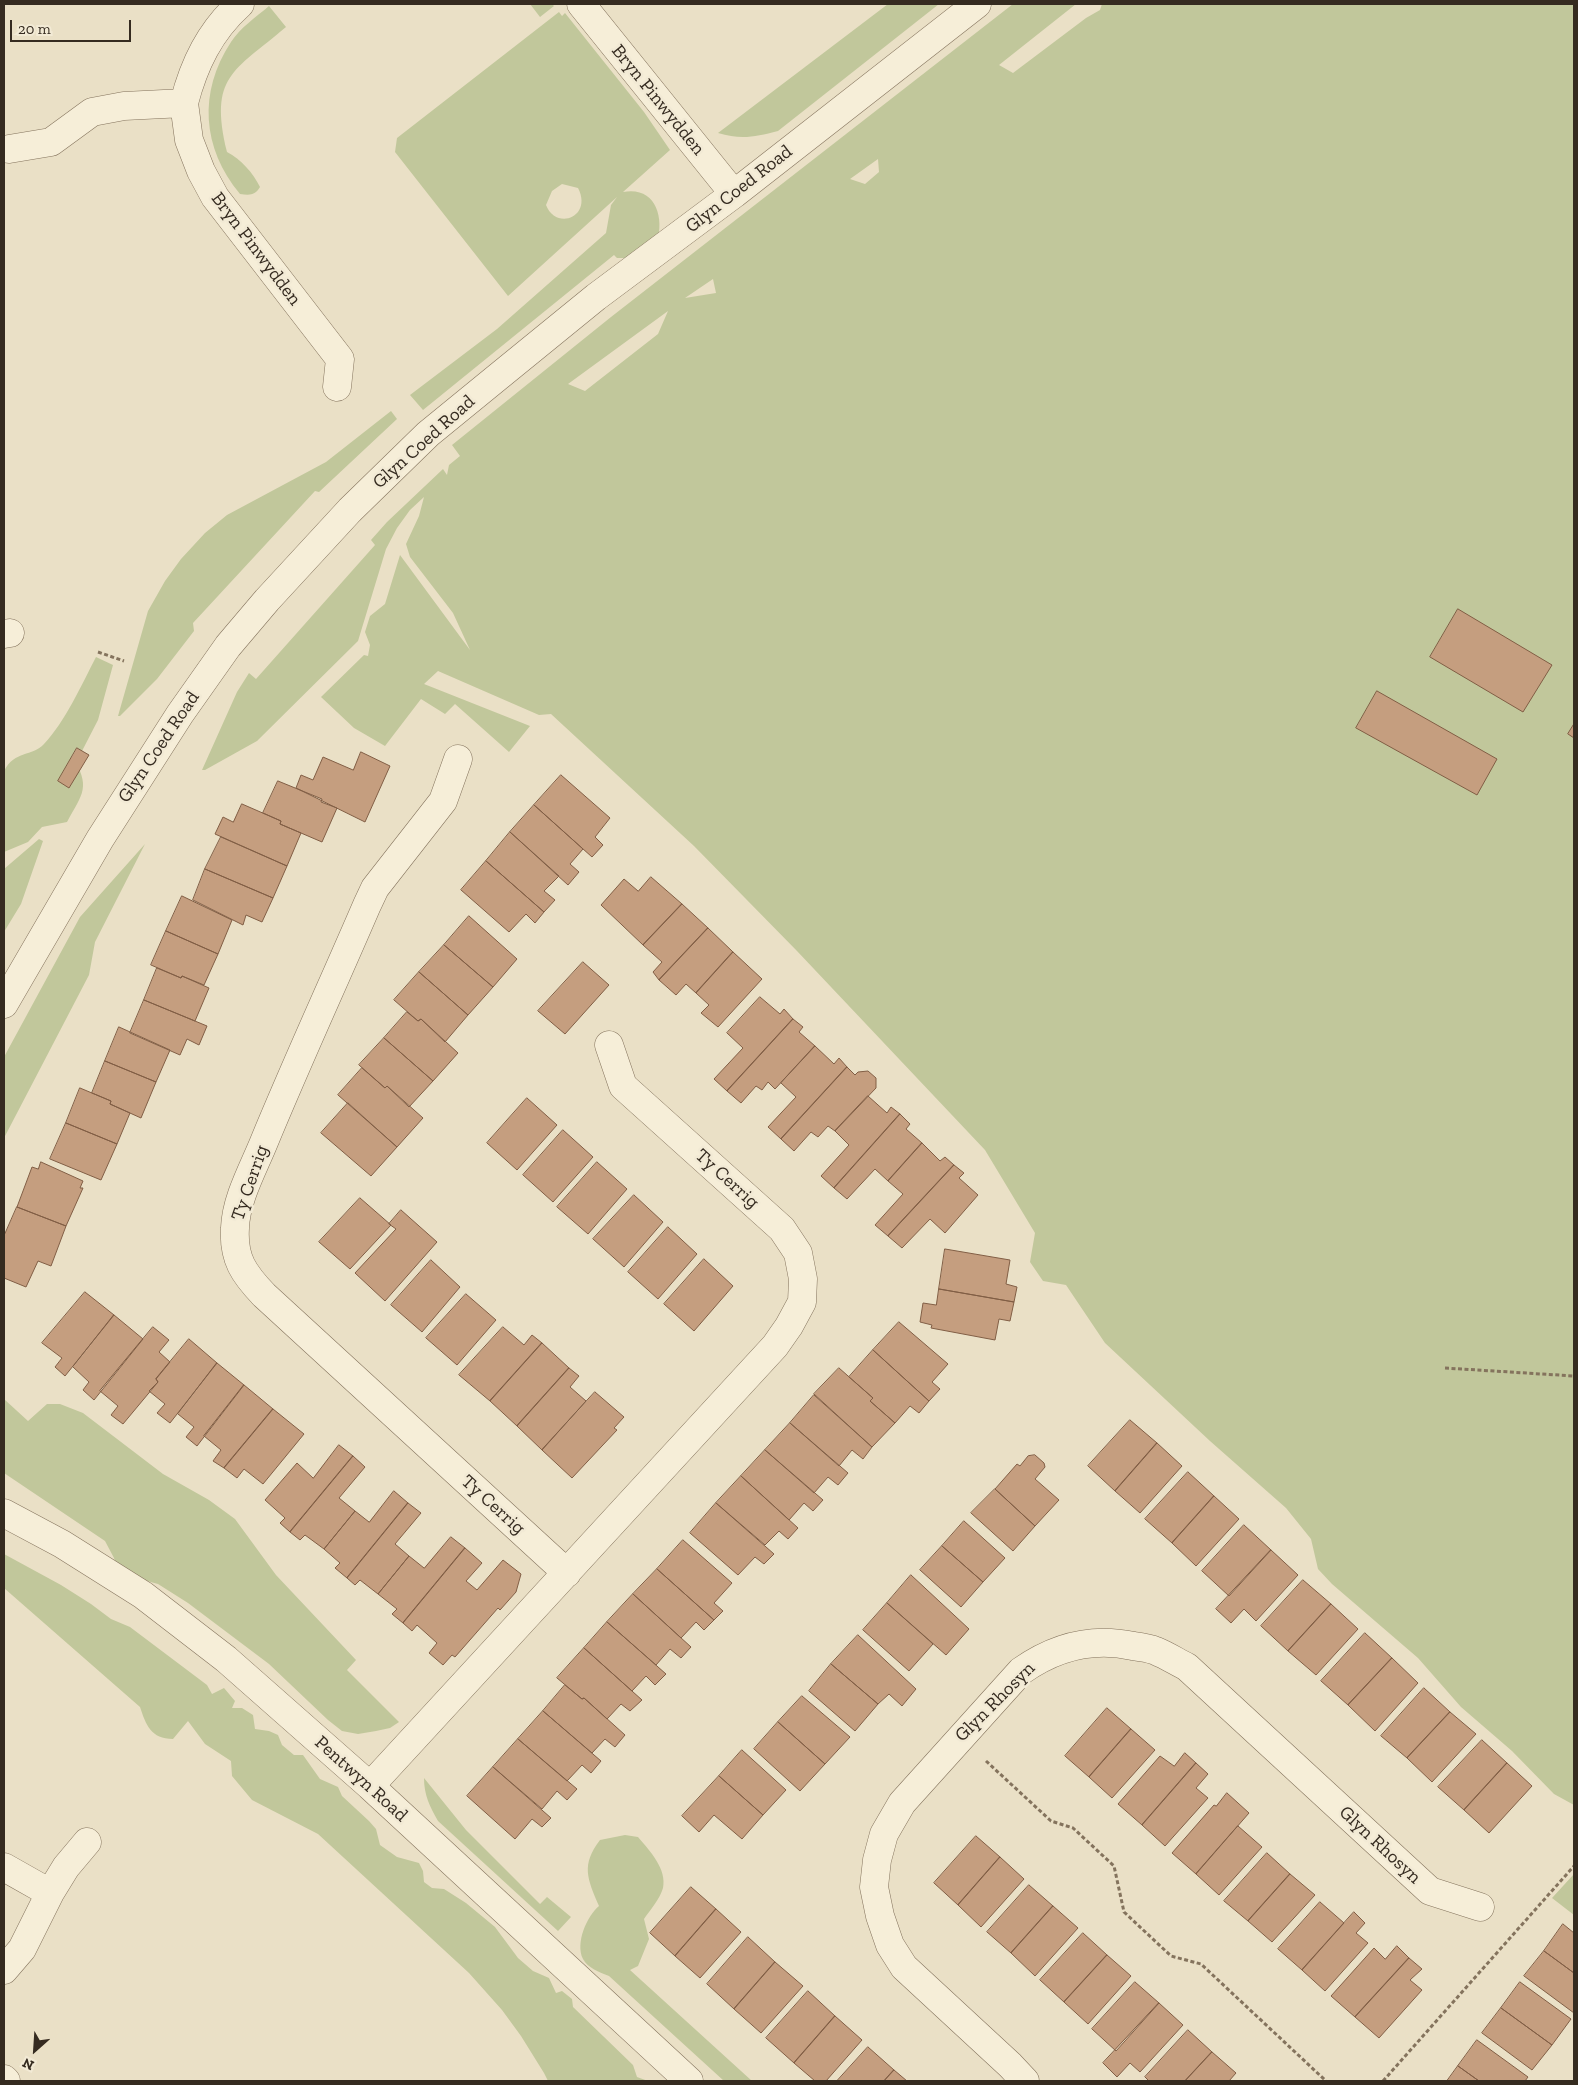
<!DOCTYPE html>
<style>
body{margin:0}
#map{position:relative;width:1578px;height:2085px;overflow:hidden;background:#eae0c6;font-family:"Zilla Slab",serif}
canvas{display:block}
.frame{position:absolute;inset:0;border:5px solid #352b20;pointer-events:none}
.north{position:absolute;left:10px;top:2025px;width:50px;height:50px;-webkit-text-stroke:4px #f2ead5;paint-order:stroke;rotate:206deg;font-size:14px;font-weight:700;line-height:20px;text-align:center;color:#352b20}
.north::after{content:'';display:block;margin:auto;width:18px;height:22px;background:#352b20;clip-path:polygon(50% 0,100% 100%,50% 72%,0 100%)}
.scale{position:absolute;left:10px;top:20px;width:121px;height:22px;box-sizing:border-box;border:2px solid #352b20;border-top:0;padding-left:6px;font-size:15px;line-height:18px;white-space:nowrap;color:#352b20;-webkit-text-stroke:4px #f2ead5;paint-order:stroke}
</style>
<div id="map">
<canvas width="1578" height="2085"></canvas>
<div class="frame"></div>
<div class="north">N</div>
<div class="scale">20 m</div>
</div>
<script>
const context = document.querySelector('canvas').getContext('2d');
context.lineJoin = 'round';
function paint(path, color) {
  context.fillStyle = color;
  context.fill(path, 'evenodd');
}
function stroke(path, color, width, dash) {
  context.strokeStyle = color;
  context.lineWidth = width;
  context.lineCap = dash ? 'butt' : 'round';
  context.setLineDash(dash || []);
  context.stroke(path);
}
function label(font, color, halo, rows, align = 'center') {
  context.font = font + ' "Zilla Slab",serif';
  context.lineWidth = 5;
  context.setLineDash([]);
  context.textBaseline = 'middle';
  context.strokeStyle = halo;
  context.fillStyle = color;
  for (const [text, x, y, turn = 0] of rows) {
    context.save();
    context.translate(x, y);
    context.rotate((+turn || 0) * Math.PI / 180);
    context.textAlign = isNaN(turn) ? turn : align;
    if (halo) context.strokeText(text, 0, 0);
    context.fillText(text, 0, 0);
    context.restore();
  }
}
paint(new Path2D(`
 M530,4h22l2,2 -14,11z
 M888,4h51l-161,127c-23,6 -37,9 -60,2z
 M1013,4h63l-77,61 14,8 73,-55 14,-8 2,-6h472v1801l-20,-11 -42,-43 -51,-44 -43,-49 -86,-74 -14,-15 -7,-30 -25,-31 -76,-67 -105,-98 -39,-58 -23,-4 -13,-19 5,-29 -50,-83 -188,-199 -103,-105 -143,-132 -12,1 -101,-44 -14,13 106,42 -21,26 -54,-48 -10,10 -24,-15 -36,47 -31,-18 -33,-31 43,-42 4,1 2,-11 -5,-13 5,-16 15,-12 15,-49 70,95 -17,-37 -43,-56 -4,-13 13,-28 5,-19 -14,13 -13,18 -11,21 -28,92 -101,100 -52,29h-3l35,-78 12,-19 7,6 119,-134 -4,-5 16,-18 56,-53 4,6 2,-10 11,-9 -8,-11 159,-128zM878,159l1,13 -14,12 -15,-5zM713,279l3,14 -31,5zM668,311l-10,23 -73,57 -17,-7z
 M269,6l17,21c-53,45 -77,49 -59,125 14,7 26,21 33,35 -5,9 -11,8 -20,7 -38,-46 -42,-102 -9,-152 9,-14 25,-25 38,-36z
 M559,12l3,4 3,-3 79,99 26,38 -47,42c31,-6 42,23 34,50l-29,16h-11l-3,-3 -191,155 -13,-15 87,-66 109,-96 5,-28 6,-8 -109,99 -113,-144 2,-14zM562,184l16,4c15,29 -22,43 -32,17l6,-14z
 M391,411l6,8 -78,73 -4,-1 -122,132 1,8 -37,48 -37,37h-2l30,-105 17,-30 16,-22 24,-26 22,-18 99,-53z
 M96,657l17,8 -15,55 -16,31 -5,-3 -5,8c19,31 11,37 -5,66l-25,5 -14,15 -24,10v-81c11,-21 28,-14 40,-27 21,-22 38,-60 52,-87z
 M39,839l4,2 -22,63 -17,28v-63z
 M145,844l-50,98 -6,33 -85,163v-81l76,-140z
 M4,1399l24,22 19,-17h13l23,9 80,61 46,26 26,19 41,56 80,85 -9,10 52,52 -9,6 -14,3 -18,3 -16,-3 -14,-11 -59,-56 -81,-61 -30,-19 -40,-11 -4,-15 -9,-17 -101,-68z
 M4,1554l57,31 30,19 20,15 19,8 77,58 5,9 12,-6 11,13 -3,7h10l11,7 2,14 14,2 9,4 4,10 12,10h9l17,24 18,8 4,9 27,25 7,8 4,16 17,12 22,6 4,8 1,11 8,6 12,1 22,14 29,24 23,31 15,13 16,7 7,15 6,-2 10,8 1,8 60,58 4,12 11,4h-100l-4,-8 -23,-37 -19,-26 -33,-37 -151,-139 -66,-34 -20,-24 -1,-15 -26,-17 -17,-23 -15,18c-22,0 -27,-14 -33,-32l-136,-119z
 M424,1778l42,52 74,74 7,-7 24,20 -13,14 -120,-110c-8,-14 -14,-26 -14,-43z
 M625,1835l13,2c12,14 29,32 25,51 -3,11 -13,22 -19,31l5,20 -11,27 -8,4 122,111h-28l-115,-105c-10,-4 -21,-8 -26,-17 -8,-16 4,-43 16,-53 -12,-28 -18,-41 1,-66z
 M1574,1874v41l-22,-17z`), '#c1c79b');
const building = new Path2D(`
 M1458,609l94,56 -29,47 -93,-55z
 M1377,691l120,68 -20,36 -121,-67z
 M1574,724v14l-6,-4z
 M77,748l12,7 -20,33 -11,-7z
 M361,752l29,14 -25,56 -69,-34 5,-13 12,5 10,-23 30,13z
 M561,775l49,43 -15,19 8,8 -11,12 -58,-52z
 M278,781l44,18 -1,3 16,6 -15,34 -42,-18 1,-3 -18,-8z
 M242,804l39,17 -1,3 21,9 -14,33 -72,-32 8,-17 10,5z
 M534,805l49,44 -13,15 9,8 -11,13 -58,-53z
 M510,832l49,44 -15,15 11,9 -11,12 -58,-51z
 M221,837l66,29 -14,32 -68,-29z
 M486,861l58,51 -9,11 -9,-9 -17,18 -48,-42z
 M205,869l68,29 -11,24 -16,-7 -3,10 -50,-25z
 M651,877l31,27 -39,41 -42,-40 23,-26 14,12z
 M182,896l50,24 -14,34 -52,-23z
 M682,904l26,24 -49,52 -6,-8 9,-10 -19,-17z
 M469,916l48,43 -24,28 -49,-42z
 M708,928l25,24 -37,41 -10,-9 -10,11 -17,-15z
 M166,931l52,23 -14,31 -22,-9 -1,2 -30,-13z
 M444,945l49,42 -25,28 -49,-43z
 M733,952l29,27 -44,48 -17,-14 8,-8 -13,-12z
 M583,962l26,23 -44,49 -27,-23z
 M157,968l24,10 1,-2 27,12 -14,33 -51,-21z
 M419,972l49,43 -23,27 -24,-23 -3,2 -24,-21z
 M760,997l20,17 4,-5 9,10 -66,72 -13,-12 29,-31 -16,-15z
 M144,1000l63,26 -8,19 -12,-6 -7,16 -50,-22z
 M407,1012l11,9 3,-2 37,34 -25,28 -49,-43z
 M793,1019l10,8 -4,5 16,14 -40,43 -7,-7 -6,8 -6,-4 -15,17 -14,-12z
 M119,1027l51,23 -14,32 -51,-21z
 M384,1038l49,43 -24,26 -22,-21 -2,2 -26,-23z
 M815,1046l19,18 5,-6 8,9 -66,72 -13,-12 28,-30 -15,-14z
 M105,1061l51,21 -15,36 -31,-14 1,-3 -19,-8z
 M847,1067l8,8 3,-3 10,-1 8,7v10l-41,43 -7,-5 -10,11 -7,-5 -17,19 -13,-12z
 M362,1068l23,20 2,-2 36,32 -26,29 -59,-52z
 M80,1088l31,13 -1,3 20,9 -13,31 -51,-21z
 M868,1096l19,17 4,-6 9,7 -66,74 -13,-12 28,-31 -14,-14z
 M527,1098l30,27 -40,45 -30,-27z
 M348,1103l49,44 -26,29 -50,-43z
 M900,1114l10,10 -4,5 16,14 -34,38 -13,-12 -28,30 -13,-11z
 M66,1123l51,21 -16,36 -51,-21z
 M563,1130l30,27 -40,45 -30,-27z
 M922,1143l18,18 5,-4 9,8 -66,71 -13,-11 28,-31 -15,-13z
 M41,1162l42,19 -3,7h3l-17,38 -49,-19 15,-40 6,2z
 M597,1162l30,27 -39,45 -31,-27z
 M954,1165l10,8 -5,5 19,17 -33,38 -15,-14 -28,29 -14,-12z
 M634,1195l29,27 -39,45 -31,-28z
 M360,1198l31,27 -41,44 -31,-27z
 M17,1207l49,19 -15,40 -13,-5 -12,26 -22,-9v-42z
 M401,1210l36,32 -52,59 -30,-28 41,-44 -7,-5z
 M668,1227l29,27 -39,45 -30,-27z
 M945,1249l65,11 -4,24 11,3 -3,15 -75,-13z
 M704,1259l29,27 -39,45 -30,-27z
 M431,1260l29,27 -38,45 -31,-27z
 M939,1289l75,13 -4,19 -11,-2 -4,21 -64,-12 1,-3 -12,-3 3,-19 13,2z
 M85,1292l29,23 -49,61 -10,-9 7,-9 -20,-15z
 M466,1294l30,26 -39,45 -31,-27z
 M114,1315l29,24 -49,61 -11,-10 6,-8 -16,-15z
 M899,1322l49,42 -16,18 8,7 -11,12 -56,-51z
 M153,1327l16,13 -10,12 11,10 -14,17 2,3 -35,42 -12,-9 7,-9 -18,-15z
 M503,1327l21,18 8,-10 10,8 -52,58 -31,-26z
 M189,1339l28,24 -47,60 -13,-10 8,-9 -16,-13 9,-9 -2,-3z
 M542,1343l27,25 -52,58 -27,-25z
 M873,1350l56,51 -10,12 -9,-7 -15,17 -25,-22 3,-3 -24,-21z
 M217,1363l27,22 -47,61 -11,-9 8,-10 -16,-13z
 M569,1368l10,8 -9,11 16,14 -44,49 -25,-24z
 M839,1368l34,30 -3,3 25,22 -23,24 -58,-53z
 M244,1385l29,24 -49,59 -11,-7 8,-11 -17,-14z
 M595,1392l29,25 -10,11 3,2 -45,48 -30,-28z
 M814,1395l58,52 -9,12 -11,-9 -13,16 -49,-43z
 M273,1409l31,25 -41,50 -19,-15 -7,9 -13,-10z
 M1130,1420l27,23 -42,48 -27,-25z
 M790,1423l58,50 -10,12 -10,-8 -14,16 -49,-43z
 M1157,1443l25,23 -42,47 -25,-22z
 M339,1445l14,11 -63,76 -10,-9 5,-5 -20,-18 32,-37 16,15z
 M765,1450l58,50 -10,11 -9,-8 -15,17 -48,-44z
 M1035,1455l9,8 1,4 -10,12 24,21 -24,26 -40,-37 22,-25 3,2 8,-10z
 M353,1456l12,11 -26,31 16,13 -31,38 -19,-14 -5,5 -10,-8z
 M1188,1472l26,24 -42,47 -27,-24z
 M741,1476l57,52 -10,11 -9,-8 -14,14 -49,-42z
 M995,1489l40,37 -22,25 -42,-38z
 M394,1491l14,12 -61,75 -12,-10 5,-5 -16,-14 31,-38 14,11z
 M1214,1496l25,23 -43,47 -24,-23z
 M408,1503l13,10 -26,31 14,12 -31,38 -18,-14 -5,5 -8,-7z
 M716,1503l58,51 -10,10 -9,-7 -17,18 -48,-42z
 M964,1521l41,37 -22,24 -41,-36z
 M1244,1525l27,25 -42,46 -27,-25z
 M451,1537l14,11 -62,75 -11,-9 5,-5 -19,-15 31,-38 15,12z
 M683,1540l49,43 -18,20 9,8 -9,9 -57,-51z
 M942,1546l41,36 -22,25 -41,-37z
 M465,1548l17,15 -16,18 11,9 26,-30 18,14 -5,18 -16,18 -2,-2 -43,49 -3,-2 -9,10 -14,-12 8,-10 -20,-18 -5,6 -9,-8z
 M1271,1550l27,25 -42,46 -12,-12 -13,14 -15,-14z
 M657,1569l57,51 -10,10 -8,-8 -15,16 -48,-44z
 M911,1575l58,54 -23,26 -59,-52z
 M1303,1580l28,24 -43,47 -27,-25z
 M633,1594l58,53 -10,11 -11,-9 -14,16 -49,-43z
 M887,1603l46,41 -24,27 -46,-41z
 M1331,1604l27,25 -42,46 -28,-24z
 M607,1622l59,52 -11,11 -9,-9 -14,15 -48,-43z
 M1365,1633l27,25 -44,47 -27,-24z
 M858,1635l58,54 -14,17 -13,-12 -11,10 -47,-40z
 M584,1648l58,52 -12,11 -9,-7 -14,15 -23,-21 -2,1 -25,-21z
 M1392,1658l26,25 -43,48 -27,-26z
 M831,1664l47,40 -23,27 -46,-40z
 M565,1685l17,14 2,-1 41,37 -10,12 -10,-8 -13,14 -49,-42z
 M1424,1688l26,24 -43,46 -26,-22z
 M802,1696l48,41 -25,27 -47,-42z
 M1107,1708l24,21 -42,48 -24,-21z
 M543,1711l58,50 -10,12 -9,-8 -15,16 -49,-42z
 M1450,1712l26,22 -44,48 -25,-24z
 M778,1722l47,42 -25,27 -46,-42z
 M1131,1729l24,21 -43,48 -23,-21z
 M518,1739l59,50 -10,11 -10,-9 -15,18 -49,-42z
 M1482,1740l25,23 -43,47 -26,-23z
 M742,1750l44,40 -23,25 -44,-39z
 M1185,1753l11,10 -54,62 -24,-21 42,-48 14,10z
 M1196,1763l12,11 -12,14 12,10 -43,48 -23,-21z
 M1507,1763l25,23 -43,47 -25,-23z
 M493,1767l58,51 -9,9 -10,-8 -17,20 -48,-43z
 M719,1776l44,39 -21,24 -28,-24 -15,17 -17,-16z
 M1227,1793l22,20 -53,61 -24,-21 42,-48 2,1z
 M1238,1826l24,21 -43,48 -23,-21z
 M976,1836l24,21 -42,48 -24,-22z
 M1267,1853l23,21 -42,47 -24,-20z
 M1000,1857l24,22 -43,48 -23,-22z
 M1290,1874l25,21 -43,47 -24,-21z
 M1029,1885l24,21 -42,47 -24,-21z
 M691,1887l25,22 -41,47 -25,-23z
 M1320,1902l24,21 -42,47 -24,-21z
 M1053,1906l25,22 -43,48 -24,-23z
 M716,1909l25,23 -41,46 -25,-22z
 M1354,1912l11,11 -9,10 12,10 -43,48 -23,-21z
 M1563,1924l11,9v40l-30,-22z
 M1083,1933l24,22 -43,47 -24,-22z
 M748,1937l27,25 -41,47 -27,-25z
 M1397,1946l12,12 -54,59 -24,-21 43,-48 11,11z
 M1544,1951l30,22v40l-50,-37z
 M1107,1955l24,21 -43,48 -24,-22z
 M1409,1958l13,11 -12,11 12,10 -43,48 -24,-21z
 M775,1962l28,24 -42,47 -27,-24z
 M1135,1982l24,21 -43,48 -24,-22z
 M1520,1982l51,37 -19,26 -51,-37z
 M808,1991l27,25 -41,47 -28,-25z
 M1159,2003l24,22 -43,47 -10,-9 -13,14 -14,-14z
 M1501,2008l51,37 -20,25 -50,-37z
 M835,2016l27,24 -36,41h-11l-21,-18z
 M1188,2030l24,22 -27,29h-36l-4,-4z
 M1477,2040l51,37 -3,4h-46l-21,-15z
 M868,2047l26,23 -10,11h-47z
 M1212,2052l24,21 -7,8h-44z
 M1458,2066l21,15h-32z
 M894,2070l13,11h-23z`);
paint(building, '#c59e7f');
stroke(building, '#815e45', 1);
const minor = new Path2D(`
 M581,4l153,190
 M184,103l5,37 12,31 14,26 125,162 -3,28
 M9,149l42,-7 41,-30 32,-6 60,-3c10,-39 26,-72 56,-99
 M4,634l6,-1
 M458,759l-15,42 -68,87 -8,17c-34,79 -70,157 -103,237 -11,27 -28,57 -29,86 -2,31 9,46 29,67l303,278
 M4,1004l96,-165 80,-125 48,-68 39,-46 83,-90 78,-76 71,-58 97,-79 138,-103 243,-190
 M4,1513l58,31 81,51 83,64 144,127 319,295
 M370,1786l405,-440 14,-20 13,-24 1,-23 -5,-26 -16,-24 -159,-143 -14,-41
 M4,1867l46,26
 M4,1970l18,-21 28,-56 16,-26 21,-25
 M4,2079l2,2
 M1025,2081l-15,-16 -106,-98 -14,-22 -10,-29 -6,-29 3,-27 7,-26 18,-31 119,-132c34,-24 71,-34 112,-25 8,1 16,2 23,5 10,4 21,11 31,16l243,224 50,16`);
stroke(minor, '#84735d', 29);
stroke(new Path2D(`
 M98,652l26,9
 M1445,1368l129,8
 M986,1761l65,60 22,7 41,38 10,46 47,44 30,8 125,117
 M1383,2081l191,-215`), '#84735d', 3, [4, 2.5]);
stroke(minor, '#f6eed8', 28);
label('19px', '#352b20', '#f2ead5', [
 ["Bryn Pinwydden",658,100,51],
 ["Glyn Coed Road",739,189,-38],
 ["Bryn Pinwydden",256,249,53],
 ["Glyn Coed Road",424,442,-42],
 ["Glyn Coed Road",159,747,-56],
 ["Ty Cerrig",727,1179,42],
 ["Ty Cerrig",250,1183,-71],
 ["Ty Cerrig",493,1505,42],
 ["Glyn Rhosyn",995,1702,-45],
 ["Pentwyn Road",361,1779,42],
 ["Glyn Rhosyn",1380,1845,43]
]);
</script>
